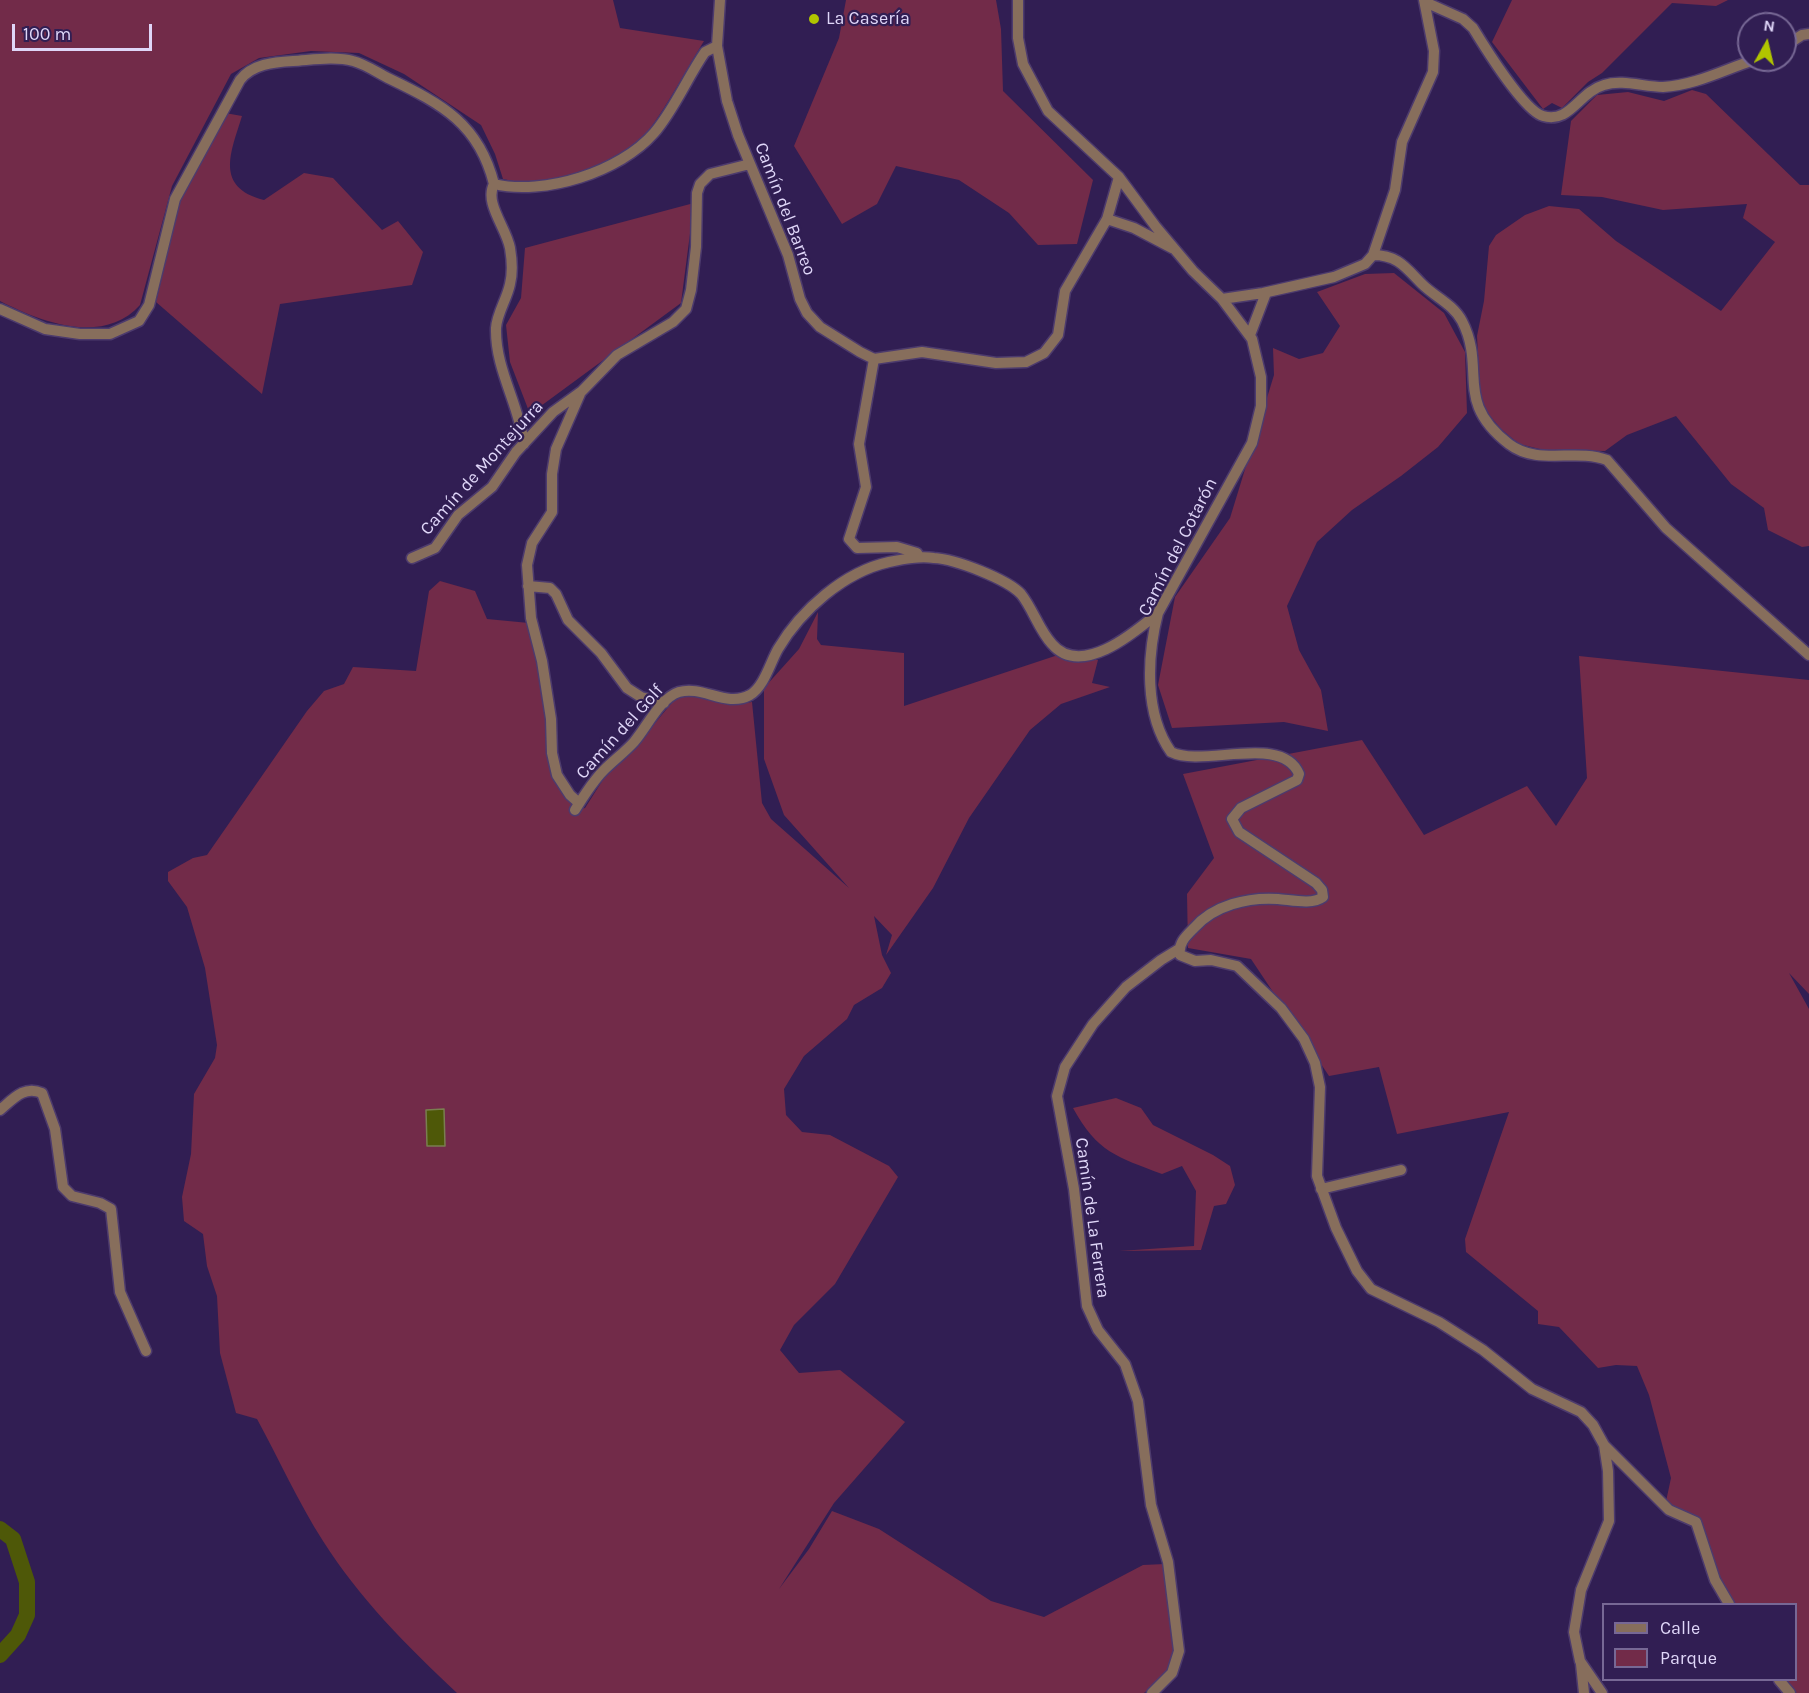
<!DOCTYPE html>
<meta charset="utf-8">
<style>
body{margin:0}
#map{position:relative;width:1809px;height:1693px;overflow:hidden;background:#311e53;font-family:Karla,sans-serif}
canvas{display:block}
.legend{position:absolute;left:1602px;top:1603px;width:195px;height:78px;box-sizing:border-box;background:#311e53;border:2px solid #776895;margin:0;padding:8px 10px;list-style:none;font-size:18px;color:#dfd6f8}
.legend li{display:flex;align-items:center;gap:12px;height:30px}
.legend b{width:30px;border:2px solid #776895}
.north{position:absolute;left:1737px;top:12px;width:60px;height:60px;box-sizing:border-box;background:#311e53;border:2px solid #776895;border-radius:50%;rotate:8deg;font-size:16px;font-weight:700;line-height:24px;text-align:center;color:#dfd6f8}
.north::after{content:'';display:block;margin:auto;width:21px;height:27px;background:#b1c500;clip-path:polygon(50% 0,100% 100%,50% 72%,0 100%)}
.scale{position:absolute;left:12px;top:24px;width:140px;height:27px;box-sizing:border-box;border:3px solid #dfd6f8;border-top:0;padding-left:8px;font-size:18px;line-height:21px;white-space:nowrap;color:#dfd6f8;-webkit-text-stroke:4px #311e53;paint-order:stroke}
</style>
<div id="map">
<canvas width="1809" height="1693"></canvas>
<ul class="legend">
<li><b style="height:8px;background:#876e5c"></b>Calle</li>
<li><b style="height:16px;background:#722b49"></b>Parque</li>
</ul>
<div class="north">N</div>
<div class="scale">100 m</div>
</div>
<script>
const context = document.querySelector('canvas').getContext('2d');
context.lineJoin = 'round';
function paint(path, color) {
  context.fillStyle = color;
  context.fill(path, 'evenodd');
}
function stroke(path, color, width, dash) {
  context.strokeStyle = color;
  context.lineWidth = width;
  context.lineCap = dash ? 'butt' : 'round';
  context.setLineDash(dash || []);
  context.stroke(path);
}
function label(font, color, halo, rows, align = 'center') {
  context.font = font + ' Karla,sans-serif';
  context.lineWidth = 4.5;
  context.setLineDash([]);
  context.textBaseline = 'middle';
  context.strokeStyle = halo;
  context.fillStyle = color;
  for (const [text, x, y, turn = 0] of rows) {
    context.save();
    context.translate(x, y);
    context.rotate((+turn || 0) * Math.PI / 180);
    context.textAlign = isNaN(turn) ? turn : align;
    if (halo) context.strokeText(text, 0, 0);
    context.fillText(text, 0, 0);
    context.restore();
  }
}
paint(new Path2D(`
 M0,0h613l7,28 84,13c-18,29 -35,62 -55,89 -15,21 -71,47 -96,51 -17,2 -34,2 -50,-2l-8,-25 -14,-29 -77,-51 -45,-21 -48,-2 -52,7 -28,16 -59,112 -32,119c-37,41 -99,17 -140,-4z
 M846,0h150l5,29 2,62 90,89 -16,64 -39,1 -29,-32 -50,-33 -63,-14 -19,38 -35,20 -48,-78 45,-108z
 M1512,0h216l-12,6 -44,-3 -70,70 -14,9 -26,26 -10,-5 -9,6 -51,-67z
 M1692,90l14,4 94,91h9v361l-7,1 -34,-17 -4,-22 -33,-24 -55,-68 -49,19 -22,16 -61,-1 -25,-6 -18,-15 -16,-19 -5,-19 -3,-55 7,-35 5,-55 7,-11 29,-20 24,-9 30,3 37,32 105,70 54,-69 -32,-24 4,-14 -84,6 -61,-13 -41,-2 10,-74 26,-26 31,-3 36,9z
 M225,113l17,3c-11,36 -28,71 22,84l40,-27 29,5 49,52 16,-9 25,31 -11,33 -132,19 -18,90 -106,-92 24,-102z
 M694,203l-13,100 -151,111 -20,-52 -4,-37 15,-27 4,-50z
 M1394,273l50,40 21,39 2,61 -29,34 -37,29 -49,34 -35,32 -30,64 12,44 22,40 7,41 -44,-9 -112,6 -14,-43 17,-88 55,-79 44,-143 -1,-27 26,11 24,-6 17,-27 -23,-34 48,-18z
 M440,581l35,10 12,28 42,4c15,62 17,129 46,187l10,-2 21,-33 20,-17 49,-59 13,-4 42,10 22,-3 10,101 9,16 78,69 -65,-73 -20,-56v-71l35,-39 19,-37 -1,27 4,6 83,8v53l154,-51 40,5 -6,23 18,4 -49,17 -31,26 -61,88 -36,70 -47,67 6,-20 -18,-19 8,39 9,18 -9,15 -28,17 -7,14 -43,37 -20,33 2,26 16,17 28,3 59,31 9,11 -63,107 -41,41 -14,25 19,23 41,-3 65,52 -71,81 -55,86 30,-40 23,-38 47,18 112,72 53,16 99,-52 22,-1c2,21 15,81 8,98 -5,13 -19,23 -29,31h-687c-49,-46 -98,-95 -134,-152 -25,-39 -44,-82 -66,-122l-21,-6 -16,-60 -3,-57 -10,-30 -4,-32 -19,-13 -2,-24 9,-43 3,-60 21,-36 2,-13 -12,-77 -18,-61 -19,-26v-9l25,-14 14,-3 100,-144 17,-20 20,-7 9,-17 63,4 13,-80z
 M1579,656l230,24v314l-20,-21 20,36v684h-19l-11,-13h17v-76h-67l-33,-82 3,-5 -34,-11 6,-28 -22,-83 -12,-29 -21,-1 -18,3 -39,-41 -21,-3v-13l-72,-59 -1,-13 44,-127 -112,22 -18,-67 -50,9 -78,-117 -63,-11 -1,-54 27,-36 -31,-84 179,-34 62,95 103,-49 29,40 31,-48z
 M1116,1098l25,10 12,17 60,30 17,11 5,19 -9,19 -12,2 -13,44 -82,1 75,-5 2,-55 -14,-25 -20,8c-45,-17 -65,-22 -89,-66z`), '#722b49');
const water = new Path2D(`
 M444,1109l1,37h-18l-1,-36z`);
paint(water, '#4e5808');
stroke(water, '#7a7e50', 1.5);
stroke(new Path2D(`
 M0,1529l13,10 14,43v33l-9,20 -18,20`), '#4e5808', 16);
const street = new Path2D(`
 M720,0l-3,46 10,55 11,34 50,120 12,44 7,14 13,14 40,25 14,7 48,-7 74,11 30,-1 18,-9 14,-18 7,-44 42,-72 27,9 38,20
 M1018,0v38l5,26 25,47 71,66 37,50 37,44 29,28 30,40 9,38v29l-9,37 -94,170c-11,43 -14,101 13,139 32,16 111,-19 128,22l-2,6 -56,28 -9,11 7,13 77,51 6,7 1,7c-11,8 -31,3 -45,2 -30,-2 -64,6 -84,29 -8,8 -16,15 -14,27l15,6 16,-1 26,6 44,42 23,31 11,24 5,24 -3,89 19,52 21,43 14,18 68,33 44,28 49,39 49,23 12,13 11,20 4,26 1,50 -28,69 -7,42 6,29 22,32
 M1425,2l38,17 10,9c11,18 51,83 70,88 27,8 36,-24 61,-31 18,-6 40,2 59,2 33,-2 60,-17 91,-27
 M1785,46l17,-11 7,-1
 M494,184c-10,19 12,43 16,64 2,12 3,24 0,36 -3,15 -13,29 -14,44 -1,41 23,76 28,116
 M1107,219l12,-42
 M1373,255c25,0 33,13 49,29 13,13 31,20 40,37 25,49 -9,80 47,123 29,22 66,4 98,16l59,68 143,127
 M1222,299l41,-6 71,-16 31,-13 8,-9 22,-65 7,-48 31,-70 1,-21 -10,-51
 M0,309l45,20 35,5h30l29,-13 10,-16 26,-106 65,-119c12,-16 34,-18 53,-19 18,-1 42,-5 60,0 12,3 25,12 37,18 52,25 89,45 104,105 50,12 126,-12 160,-51 20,-23 33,-55 51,-81l12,-6
 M1250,335l16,-42
 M874,359l-15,85 7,43 -17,52 8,9 40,-1 20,6 2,4
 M412,558l23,-10 23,-33 34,-28 24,-35 37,-40 29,-21 35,-36 56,-33 13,-13 5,-19 5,-43 1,-54 3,-9 10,-10 40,-10
 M528,586l22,2 6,6 12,26 33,33 26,35 14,9 23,6
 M579,803l-9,-8 -13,-20 -5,-22 -1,-34 -9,-58 -11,-43 -4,-53 5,-22 20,-31v-38l4,-25 24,-55
 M575,810c8,-13 18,-29 29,-40 10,-10 21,-18 30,-28 13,-15 26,-44 45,-50 24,-7 47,16 71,3 14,-8 20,-32 28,-46 23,-39 66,-77 111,-87 15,-3 30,-6 45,-4 21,1 73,21 87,36 12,15 18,36 31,50 29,34 82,-11 106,-31
 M0,1110c13,-11 24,-25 42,-17l13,36 8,58 9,9 28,7 11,6 9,83 26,59
 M1321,1189l80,-19
 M1604,1445l65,65 27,12 19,58 14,24
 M1581,1664l3,29
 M1779,1680l11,13
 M1152,1693l20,-20 7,-22 -11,-89 -17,-57 -13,-104 -13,-37 -27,-34 -11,-24 -13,-117 -17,-93 8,-29 28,-43 33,-37 35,-27 18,-11`);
stroke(street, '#4d3b6d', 13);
stroke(street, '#876e5c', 10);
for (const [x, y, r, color] of [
 [814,19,6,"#b1c500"]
]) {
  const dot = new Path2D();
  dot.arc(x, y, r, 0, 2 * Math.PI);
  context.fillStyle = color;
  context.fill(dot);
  stroke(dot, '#311e53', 2);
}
label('18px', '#dfd6f8', '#311e53', [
 ["La Casería",826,19]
], 'left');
label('18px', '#dfd6f8', '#311e53', [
 ["Camín del Barreo",785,209,69],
 ["Camín de Montejurra",482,468,-48],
 ["Camín del Cotarón",1178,547,-63],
 ["Camín del Golf",620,732,-48],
 ["Camín de La Ferrera",1092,1218,82]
]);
</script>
